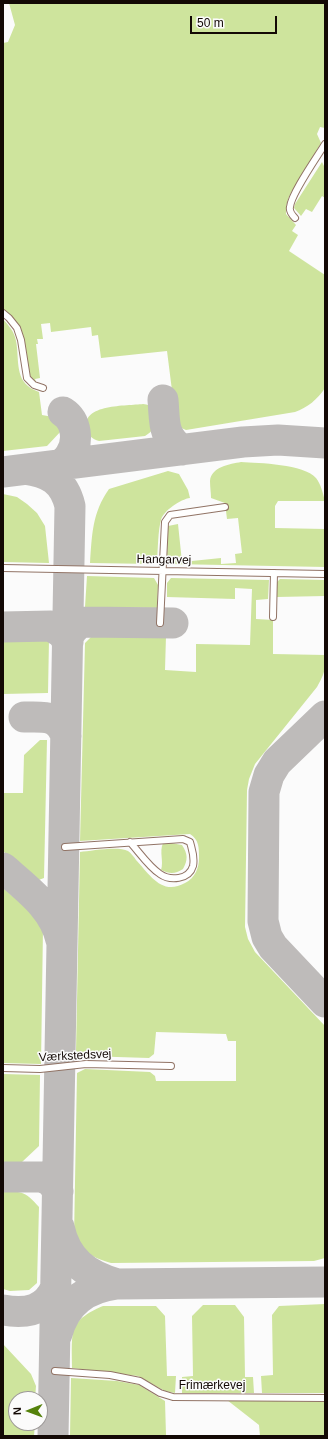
<!DOCTYPE html>
<meta charset="utf-8">
<style>
body{margin:0}
#map{position:relative;width:328px;height:1439px;overflow:hidden;background:#fbfbfb;font-family:Helvetica,sans-serif}
canvas{display:block}
.frame{position:absolute;inset:0;border:4px solid #130905;pointer-events:none}
.north{position:absolute;left:8px;top:1391px;width:40px;height:40px;box-sizing:border-box;background:#fbfbfb;border:1px solid #9e9a99;border-radius:50%;rotate:269deg;font-size:11px;font-weight:700;line-height:16px;text-align:center;color:#130905}
.north::after{content:'';display:block;margin:auto;width:14px;height:18px;background:#54810b;clip-path:polygon(50% 0,100% 100%,50% 72%,0 100%)}
.scale{position:absolute;left:190px;top:16px;width:87px;height:18px;box-sizing:border-box;border:2px solid #130905;border-top:0;padding-left:5px;font-size:12px;line-height:14px;white-space:nowrap;color:#130905;-webkit-text-stroke:3px #fbfbfb;paint-order:stroke}
</style>
<div id="map">
<canvas width="328" height="1439"></canvas>
<div class="frame"></div>
<div class="north">N</div>
<div class="scale">50 m</div>
</div>
<script>
const context = document.querySelector('canvas').getContext('2d');
context.lineJoin = 'round';
function paint(path, color) {
  context.fillStyle = color;
  context.fill(path, 'evenodd');
}
function stroke(path, color, width, dash) {
  context.strokeStyle = color;
  context.lineWidth = width;
  context.lineCap = dash ? 'butt' : 'round';
  context.setLineDash(dash || []);
  context.stroke(path);
}
function label(font, color, halo, rows, align = 'center') {
  context.font = font + ' Helvetica,sans-serif';
  context.lineWidth = 3;
  context.setLineDash([]);
  context.textBaseline = 'middle';
  context.strokeStyle = halo;
  context.fillStyle = color;
  for (const [text, x, y, turn = 0] of rows) {
    context.save();
    context.translate(x, y);
    context.rotate((+turn || 0) * Math.PI / 180);
    context.textAlign = isNaN(turn) ? turn : align;
    if (halo) context.strokeText(text, 0, 0);
    context.fillText(text, 0, 0);
    context.restore();
  }
}
paint(new Path2D(`
 M9,3h316v125l-5,-1 -3,7 4,9 -30,50c-4,7 -5,13 -5,21l10,11 -4,6 6,4 -9,16 36,24v113c-7,11 -18,20 -30,24l-109,18 -7,-3 -3,-5 -9,-71 -66,7 -3,-23 -6,1 -1,-9 -40,5 -1,-9 -9,1 2,15h-6l1,5h-2l4,34 -5,1 1,3h-2c-17,-23 -1,-53 -31,-73v-266l5,-1 7,-17z
 M322,162l3,6v30l-3,-2 -10,16 -6,-3 -5,7 -7,-8 1,-4z
 M3,319c5,6 10,11 12,18 5,15 -1,38 13,49 3,3 7,4 11,6l3,23 11,2 9,8v5l-15,16 -44,5z
 M143,404c19,2 17,24 2,32l-46,5c-7,-2 -11,-5 -12,-13 -6,-24 40,-22 56,-24z
 M241,462c18,1 63,2 75,16 5,6 7,16 9,23h-47l-3,5v22l50,1v38l-154,-3 -4,-8 1,-30 10,-2 4,38 39,-4v6l15,-1 -1,-9 7,-1 -4,-35 -11,1 -2,-16 -14,-5c0,-5 -1,-11 -1,-17 1,-14 20,-17 31,-19z
 M168,471l11,3 9,16 2,8c-9,1 -27,13 -29,22 -3,10 -3,29 -4,41l-4,3 -63,-1c2,-28 2,-50 19,-74z
 M3,494l14,3 10,7 10,9 8,13 4,37 -46,-1z
 M87,576l67,2 4,7 -1,23 -72,-1z
 M171,578l98,2 -1,19 -12,1v19l17,1v34l52,1c0,16 0,18 -8,32l-62,77 -6,15 -2,11 -2,137 3,12 7,13 70,74v232l-11,3 -203,2c-18,-5 -26,-10 -37,-26l3,-164 8,-4 65,3 5,4 1,5h80v-40h-8l-2,-7 -70,-2 -2,22 -5,4 -64,-2 -9,-5 4,-199c11,-1 38,-6 48,-1 3,2 6,6 8,9 14,15 26,36 49,23 10,-5 14,-15 14,-25 0,-11 0,-18 -9,-24l-110,7 5,-198 6,-6 75,-1 -1,34 31,2v-28l54,1 2,-56 -17,-1v11l-68,-2v-14z
 M280,579l45,1v16l-48,1v-15z
 M3,640h46l-1,53 -45,1z
 M40,740h7l-3,138 -8,3 -33,-30v-58h20l1,-38z
 M163,843h8l11,2c6,9 6,15 1,24 -8,5 -13,5 -22,1 3,-9 -2,-18 2,-27z
 M3,888l33,28 7,12 -2,136 -38,-1z
 M3,1074l37,1 -1,71 -17,16h-19z
 M3,1191c20,1 22,0 36,16l-2,76 -8,7 -19,1 -7,-2z
 M325,1304v89h-63l-1,-17 12,-1 -1,-60 7,-9z
 M203,1305h32l9,12 1,60h8l1,16h-72v-16l11,-1 -1,-60z
 M103,1306h53l9,10 2,60h9l-1,17 -10,-2 -27,-15 -66,-8c0,-12 -1,-25 1,-36 2,-13 20,-22 30,-26z
 M3,1344l28,30 5,12 -1,13h-19v24h19l-1,13h-31z
 M71,1378l46,3 22,4 26,16 1,34 -96,1z
 M227,1400l98,2v34h-65l-1,-11z`), '#cee49d');
stroke(new Path2D(`
 M163,400c2,22 -1,36 19,50
 M61,465c3,-3 7,-6 9,-10 9,-13 7,-34 -7,-43
 M25,469c24,3 39,12 45,37l-17,930
 M3,472l240,-30 35,-2 47,3
 M3,627l48,-1 11,7 6,9
 M68,638c3,-8 7,-12 15,-16l90,1
 M325,716l-48,46 -8,13 -5,17 -1,129 4,16 6,10 52,55
 M24,717c20,0 34,-3 42,19
 M3,868c24,21 51,40 58,72
 M3,1177h39l9,4 7,10
 M59,1227c7,33 27,48 58,57
 M3,1310c23,4 43,1 53,-23
 M57,1334c8,-31 29,-46 60,-50l208,-2`), '#bebbba', 31);
const service = new Path2D(`
 M295,218c-3,-3 -6,-7 -5,-11 1,-13 27,-50 35,-63
 M3,313l6,5 8,10 4,12 6,38 7,7 9,3
 M3,568l322,6
 M273,617l1,-44
 M160,623l5,-101 5,-7 55,-8
 M65,847l118,-8 7,3c2,8 5,15 3,24 -4,14 -23,15 -33,8 -11,-7 -21,-22 -30,-32
 M3,1068l37,1 46,-5 85,2
 M55,1371l55,4 30,6 20,12 13,4 152,1`);
stroke(service, '#917365', 8);
stroke(service, '#fff', 6);
label('12px', '#130905', '#fbfbfb', [
 ["Hangarvej",164,560,1],
 ["Værkstedsvej",75,1056,-3],
 ["Frimærkevej",212,1386]
]);
</script>
